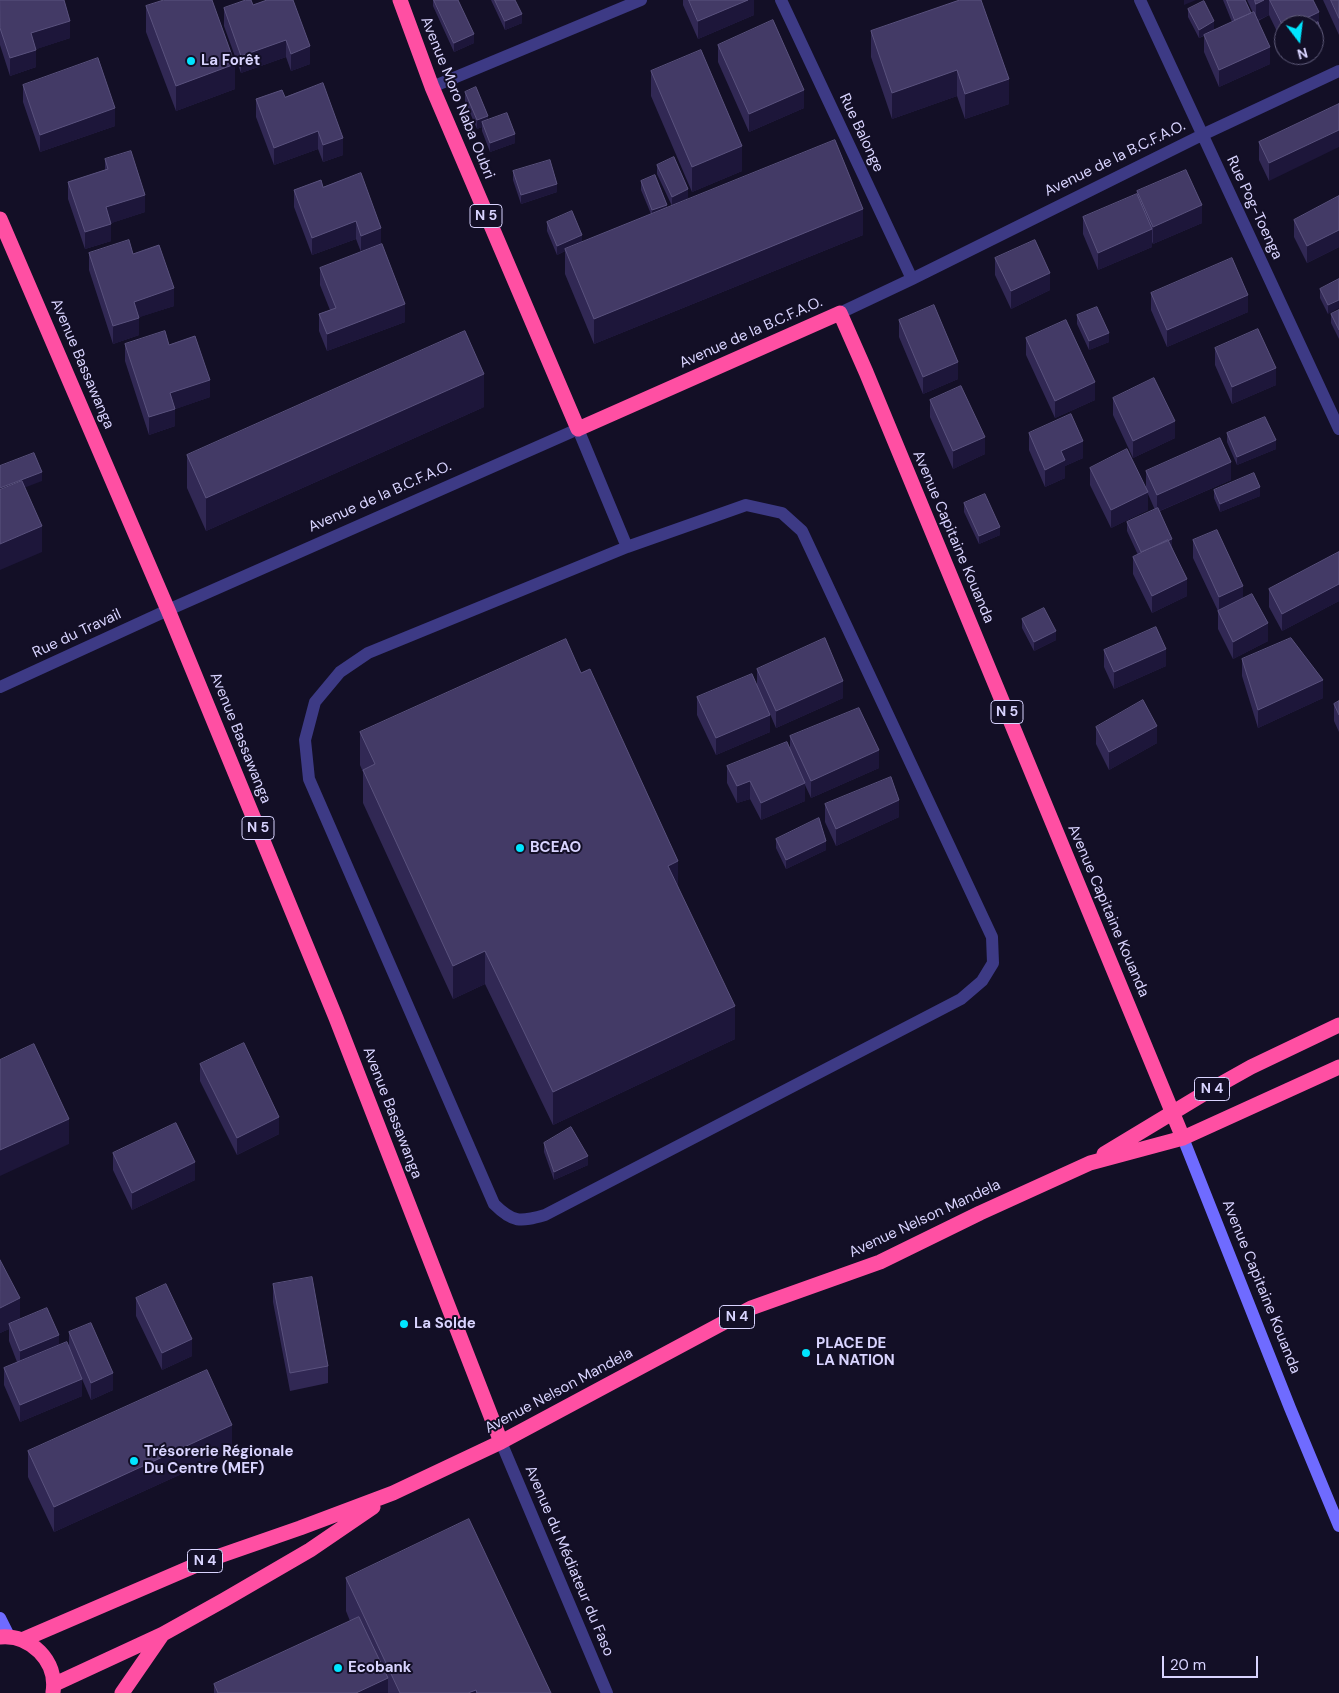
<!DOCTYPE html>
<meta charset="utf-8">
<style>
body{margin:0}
#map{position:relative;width:1339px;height:1693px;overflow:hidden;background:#130f26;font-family:"DM Sans",sans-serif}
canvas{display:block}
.north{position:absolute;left:1274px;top:15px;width:50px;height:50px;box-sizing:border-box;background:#130f26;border:1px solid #625e7d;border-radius:50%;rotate:165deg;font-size:14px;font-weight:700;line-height:20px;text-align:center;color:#d9d4ff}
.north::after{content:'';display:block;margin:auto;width:18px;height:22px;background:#00e5ff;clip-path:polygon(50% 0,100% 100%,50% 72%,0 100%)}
.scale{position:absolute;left:1162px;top:1656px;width:96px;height:22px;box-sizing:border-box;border:2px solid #d9d4ff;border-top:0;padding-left:6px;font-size:15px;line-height:18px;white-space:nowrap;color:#d9d4ff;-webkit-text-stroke:4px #130f26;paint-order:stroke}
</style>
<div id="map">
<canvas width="1339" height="1693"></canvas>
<div class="north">N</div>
<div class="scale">20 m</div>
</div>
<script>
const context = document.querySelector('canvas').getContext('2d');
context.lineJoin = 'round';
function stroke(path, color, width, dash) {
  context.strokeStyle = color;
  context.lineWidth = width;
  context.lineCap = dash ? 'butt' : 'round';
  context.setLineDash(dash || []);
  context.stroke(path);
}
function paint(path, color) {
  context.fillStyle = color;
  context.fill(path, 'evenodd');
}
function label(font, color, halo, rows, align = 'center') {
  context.font = font + ' "DM Sans",sans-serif';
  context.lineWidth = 4;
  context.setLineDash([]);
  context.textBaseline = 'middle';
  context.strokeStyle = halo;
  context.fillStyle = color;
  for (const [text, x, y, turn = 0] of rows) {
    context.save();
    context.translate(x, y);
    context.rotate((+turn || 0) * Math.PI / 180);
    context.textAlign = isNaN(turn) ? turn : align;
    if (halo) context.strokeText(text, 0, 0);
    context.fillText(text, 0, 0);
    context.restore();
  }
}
stroke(new Path2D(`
 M578,429l49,118
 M746,505l36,8 20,18 190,406 1,26 -11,18 -21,18 -416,216c-25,7 -32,8 -51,-11l-185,-425 -4,-39 10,-38 25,-30 28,-19 259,-106z`), '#3d3a85', 12);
stroke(new Path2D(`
 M781,0l131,279
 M1140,0l199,429
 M432,87l209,-87
 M840,313l72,-34 290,-144 137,-64
 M0,687l168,-77 410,-181
 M501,1442l106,251`), '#3d3a85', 12);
stroke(new Path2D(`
 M1183,1138l107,270 49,118
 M0,1618l9,18`), '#6f6bff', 12);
stroke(new Path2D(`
 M400,0l32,87 146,342 262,-116 26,59 317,766
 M0,219l168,391 168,408 165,424
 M1104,1154l106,-64 41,-23 88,-42
 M0,1637c30,-3 58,24 53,55
 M22,1640l186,-80 92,-32 93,-35 108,-51 250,-134 129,-46 100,-49 110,-50 93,-25 156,-71
 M55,1684l108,-50 61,-34 86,-50 63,-43
 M122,1693l40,-58`), '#ff4fa3', 15);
paint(new Path2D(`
 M0,0l70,38 -34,11v18l-26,9 -10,-31z
 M433,0h25l16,43 -20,9 -21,-46z
 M491,0h24l7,23 -17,7z
 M683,0h71v15l-56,24 -15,-34z
 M960,0l49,104 -44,15 -8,-23 -65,23 -21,-62v-26z
 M1223,0h22l6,14 2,-1 -6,-13h66l6,26 2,14 -7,3v-18h-30v21l-15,-31 -11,6 12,43 -51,23 -15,-35v-16l-5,2 -11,-21v-8l26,21 18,-8z
 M1323,0h16v35z
 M253,5l57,59 -19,7 -5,-14 -45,16 -17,-47v-18z
 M146,6l89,83 -59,22 -30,-79z
 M718,45l86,63 -55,24 -31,-70z
 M651,71l91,100 -50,21 -41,-96z
 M23,85l92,41 -75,26 -17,-50z
 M465,92l23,28 27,23 -25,9 -8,-21v-4l-5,2 -12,-28z
 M285,97l58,58 -20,7 -5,-13 -44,16 -18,-48v-18z
 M1339,104l-70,77 -10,-21v-18z
 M105,159l40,53 -34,11v18l-26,8 -17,-50v-17l37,-12z
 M657,165l31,33 -16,8 -15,-32z
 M513,171l44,21 -36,12 -8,-24z
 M641,181l26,27 196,27 -269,109 -29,-70v-23l-8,4 -10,-24v-9l35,20 69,-28 -10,-24z
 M323,187l58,58 24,77 -78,29 -8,-20v-17l11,-4 -10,-25v-17l41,-16 -5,-13 -44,16 -18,-48v-17z
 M1137,191l65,32 -49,21 -1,-2v5l-54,23 -15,-36v-17l54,-21z
 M1339,196v51l-32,16 -13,-26v-17z
 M89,253l44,1 41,52 -35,11v18l-26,9 -24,-74z
 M995,258l55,32 -39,19 -16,-34z
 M1339,279l-11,35 -8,-16v-9z
 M1151,293l97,19 -81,35 -16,-37z
 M1339,310v29l-8,-16v-9z
 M1077,315l32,27 -20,8 -12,-26z
 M899,320l59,59 -35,15 -24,-57z
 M1026,338l69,62 -40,18 -29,-63z
 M125,344l44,1 41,52 -35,12v17l-26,9 -24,-74z
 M1215,348l61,37 -44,19 -17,-39z
 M1113,398l62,40 -42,20 -20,-43z
 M930,400l55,54 -32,15 -23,-52z
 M484,407l-278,124 -19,-43v-33z
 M1029,433l54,25 -18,8v12l-20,9 -16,-37z
 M1227,433l49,16 -39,16 -10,-23z
 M1090,468l56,19v-16l85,9 -71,31 12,36 15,49 -35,17 -19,-39v-17l5,-2 -11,-24v-9l28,-12 -7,-16v16l-37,18 -21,-43z
 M1214,490l46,6 -40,16 -6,-14z
 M964,503l36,32 -21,9 -15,-32z
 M1193,540l50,58 25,43 -35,18 -15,-30v-18l-25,-53z
 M1339,552v49l-57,30 -13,-24v-18z
 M1022,619l34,21 -22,11 -12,-23z
 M1104,650l62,16 -52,23 -10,-22z
 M1242,659l81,39 -65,30 -16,-52z
 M757,669l86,29 -67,30 -6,-14v18l-54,23 -19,-40v-18l60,-12z
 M1339,701v31l-5,-11v-17z
 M1096,727l61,16 -48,27 -13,-26z
 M360,732l318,154 57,153 -182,86 -68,-141 -32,15 -90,-196v-31l-3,-7z
 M790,736l89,32 -68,30 -6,-13v16l-44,19 -11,-21 -13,4 -10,-20v-17l63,-16z
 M825,804l74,13 -63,29 -11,-24z
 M776,839l50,11 -40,19 -10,-21z
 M200,1064l79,70 -42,21 -37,-74z
 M544,1143l44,22 -34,15 -10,-28z
 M113,1153l82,27 -63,30 -19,-40z
 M0,1260l20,59 39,26 10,2v-15l44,58 -22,10 -9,-21v17l-62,26 -16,-37v-17l13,-6 -8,-21v-12l-9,4z
 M273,1284l55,82v17l-38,8 -17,-89z
 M136,1298l56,58 -30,14 -26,-54z
 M28,1451h204l-178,81 -26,-55z
 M346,1578l205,115h-337v-9l136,-63 -4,-10z`), '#312854');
paint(new Path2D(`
 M748,0h6v15l-56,24v-18z
 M1184,0h12l-12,5z
 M1264,0h5v15l-13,6v-17z
 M1319,12v18l-5,-5h-22z
 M522,14v9l-17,7v-9z
 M70,21v17l-39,13v-18z
 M1214,21v9l-15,8v-8z
 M1321,31v9l-7,3v-9z
 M474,34v9l-20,9v-9z
 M286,40v17l-45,16v-17z
 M310,46v18l-19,7v-17z
 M1270,47v17l-51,23v-17z
 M36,50v17l-26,9v-18z
 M235,64v25l-59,22v-25z
 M957,70v26l-65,23v-26z
 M1009,79v25l-44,15v-25z
 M804,90v18l-55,24v-18z
 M115,108v18l-75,26v-17z
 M488,116v9l-6,-3v5l-5,2v-9z
 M1339,130v17l-70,34v-18z
 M318,131v18l-44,16v-17z
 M515,134v9l-25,9v-9z
 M343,138v17l-20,7v-17z
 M742,146v25l-50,21v-25z
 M557,184v8l-36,12v-9z
 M688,189v9l-16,8v-9z
 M145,195v17l-39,13v-18z
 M667,205v8l-15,6v-9z
 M1202,205v18l-49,21v-17z
 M863,209v26l-269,109v-25z
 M356,221v18l-44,16v-17z
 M111,224v17l-26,8v-17z
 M381,228v17l-20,8v-17z
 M1152,229v18l-54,23v-17z
 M1339,230v17l-32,16v-17z
 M582,235v9l-17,5v2l-8,4v-9z
 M1050,273v17l-39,19v-18z
 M174,288v18l-40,13v-17z
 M1248,295v17l-81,35v-17z
 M1339,300v8l-11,6v-9z
 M405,304v18l-78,29v-17z
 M139,318v17l-26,9v-18z
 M1109,333v9l-20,8v-9z
 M958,362v17l-35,15v-17z
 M1276,368v17l-44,19v-17z
 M484,374v33l-278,124v-33z
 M210,380v17l-40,14v-18z
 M1095,382v18l-40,18v-17z
 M175,409v17l-26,9v-18z
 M1175,421v17l-42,20v-17z
 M985,437v17l-32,15v-18z
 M1276,440v9l-39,16v-8z
 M1083,441v17l-18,8v12l-20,9v-17l16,-19z
 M1231,462v18l-74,32v-17z
 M42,472v9l-42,16v-9z
 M1260,487v9l-40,16v-8z
 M1148,492v18l-37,18v-18z
 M42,526v26l-42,18v-26z
 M1000,527v8l-21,9v-8z
 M1172,539v8l-31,14v-9z
 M1187,579v17l-35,17v-17z
 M1339,584v17l-57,30v-17z
 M1243,586v17l-24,12v-18z
 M1268,623v18l-35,18v-17z
 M1056,631v9l-22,11v-9z
 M1166,649v17l-52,23v-17z
 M1323,680v18l-65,30v-18z
 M843,681v17l-67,30v-17z
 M770,715v17l-54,23v-17z
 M1157,726v17l-48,27v-18z
 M879,750v18l-68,30v-17z
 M750,781v18l-13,4v-17z
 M805,783v18l-44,19v-17z
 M899,800v17l-63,29v-17z
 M826,841v9l-40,19v-9z
 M678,861v33l-10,-28z
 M485,951v33l-32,15v-33z
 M735,1006v33l-182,86v-33z
 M279,1117v17l-42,21v-17z
 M69,1119v25l-69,32v-26z
 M588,1156v9l-34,15v-8z
 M195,1162v18l-63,30v-17z
 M20,1298v25l-11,1v5l-9,4v-25z
 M59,1335v17l-39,17v-18z
 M192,1339v17l-30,14v-17z
 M113,1373v17l-22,10v-17z
 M82,1379v17l-62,26v-17z
 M232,1425v26l-178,81v-25z
 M388,1678v15h-32z
 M476,1690v3h-8z`), '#1d163a');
const building = new Path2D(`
 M0,0h64l6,21 -39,12 5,17 -26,8 -10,-30z
 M164,0h48l23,64 -59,22 -30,-80z
 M246,0h5l2,5 14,-5h26l17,46 -19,8 -5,-14 -45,16 -17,-48z
 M434,0h24l16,34 -20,9z
 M495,0h20l7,14 -17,7z
 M689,0h59l-50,21z
 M960,0h21l28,79 -44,15 -8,-24 -65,23 -21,-62z
 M1227,0h18l6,13 -16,7z
 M1255,0h9l-8,4z
 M1270,0h43l6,12 -27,13h-8v3z
 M1331,0h8v18z
 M1204,1l10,20 -15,9 -11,-21z
 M1254,12l16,35 -51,23 -15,-35z
 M773,20l31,70 -55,24 -31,-69z
 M1318,22l3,9 -7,3v-9h-2z
 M701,50l41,96 -50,21 -41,-96z
 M98,58l17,50 -75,27 -17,-50z
 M323,83l20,55 -20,7 -5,-14 -44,17 -18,-49 26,-9 3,7z
 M476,87l12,29 -11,4 -12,-28z
 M1339,104v26l-70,33 -10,-21z
 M507,113l8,21 -25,9 -8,-21z
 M835,140l28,69 -269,110 -29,-70z
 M131,151l14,44 -39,12 5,17 -26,8 -17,-50 40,-13 -3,-10z
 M674,157l14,32 -16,8 -15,-32z
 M550,160l7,24 -36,11 -8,-24z
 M1186,170l16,35 -49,22 -16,-36z
 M361,173l20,55 -20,8 -5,-15 -44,17 -18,-48 27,-10 2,7z
 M655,175l12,30 -15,5 -11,-29z
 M1137,194l15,35 -54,24 -15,-36z
 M1339,196v34l-32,16 -13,-26z
 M572,211l10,24 -25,11 -10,-24z
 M129,240l4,14 26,-9 15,43 -40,14 5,16 -26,8 -24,-73z
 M1035,240l15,33 -39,18 -16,-33z
 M382,244l23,60 -78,30 -8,-20 17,-6 -16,-40z
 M1232,258l16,37 -81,35 -16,-37z
 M1339,279v21l-11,5 -8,-16z
 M934,305l24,57 -35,15 -24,-57z
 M1097,307l12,26 -20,8 -12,-26z
 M1339,310v20l-8,-16z
 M1066,320l29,62 -40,19 -29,-63z
 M1258,329l18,39 -44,19 -17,-39z
 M165,331l4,14 26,-9 15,44 -40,13 5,16 -26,8 -24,-73z
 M465,331l19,43 -278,124 -19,-43z
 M1154,378l21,43 -42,20 -20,-43z
 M961,386l24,51 -32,14 -23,-51z
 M1071,414l12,27 -22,10 4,9 -20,10 -16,-37z
 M1265,417l11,23 -39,17 -10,-24z
 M1220,438l11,24 -74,33 -11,-24z
 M1127,449l21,43 -37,18 -21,-42z
 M34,453l8,19 -42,16v-22z
 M1254,473l6,14 -40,17 -6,-14z
 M22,481l20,45 -42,18v-54z
 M985,494l15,33 -21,9 -15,-33z
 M1158,508l14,31 -31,13 -14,-30z
 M1217,530l26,56 -24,11 -26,-57z
 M1168,540l19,39 -35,17 -19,-39z
 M1339,552v32l-57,30 -13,-25z
 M1252,594l16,29 -35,19 -15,-31z
 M1044,608l12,23 -22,11 -12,-23z
 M1156,627l10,22 -52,23 -10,-22z
 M825,638l18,43 -67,30 -19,-42z
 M1291,638l32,42 -65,30 -16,-51z
 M566,639l15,34 9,-4 88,192 -10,5 67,140 -182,86 -68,-141 -32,15 -90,-196 12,-6 -15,-32z
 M752,674l18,41 -54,23 -19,-41z
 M1143,700l14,26 -48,26 -13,-25z
 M1339,701v14l-5,-11z
 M859,708l20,42 -68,31 -21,-45z
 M787,742l18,41 -44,20 -11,-22 -13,5 -10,-20z
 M891,777l8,23 -63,29 -11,-25z
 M819,818l7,23 -40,19 -10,-21z
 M244,1043l35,74 -42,21 -37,-74z
 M34,1044l35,75 -69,31v-90z
 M176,1123l19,39 -63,31 -19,-40z
 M571,1127l17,29 -34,16 -10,-29z
 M0,1260l20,38 -20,10z
 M312,1277l16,89 -38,7 -17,-89z
 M166,1284l26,55 -30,14 -26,-55z
 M47,1308l12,27 -39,16 -11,-27z
 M91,1323l22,50 -22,10 -22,-51z
 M67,1342l15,37 -62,26 -16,-37z
 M207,1370l25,55 -178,82 -26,-56z
 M469,1519l82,174h-74l-1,-3 -8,3h-68l-54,-115z
 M359,1617l29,61 -32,15h-138l-4,-9z`);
paint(building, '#433a66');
stroke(building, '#5a527e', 1);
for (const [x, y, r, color] of [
 [191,61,5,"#00e5ff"],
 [520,848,5,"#00e5ff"],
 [404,1324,5,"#00e5ff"],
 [806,1353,5,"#00e5ff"],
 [134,1461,5,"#00e5ff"],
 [338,1668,5,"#00e5ff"]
]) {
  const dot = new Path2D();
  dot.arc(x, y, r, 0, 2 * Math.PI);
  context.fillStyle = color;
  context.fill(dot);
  stroke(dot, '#130f26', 2);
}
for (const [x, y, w] of [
 [486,216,32],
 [1007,712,32],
 [258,828,32],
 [1212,1089,35],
 [737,1317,35],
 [205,1561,35]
]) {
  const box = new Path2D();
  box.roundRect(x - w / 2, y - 11.5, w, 23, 4);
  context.fillStyle = '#130f26';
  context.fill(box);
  stroke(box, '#d9d4ff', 1);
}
label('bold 14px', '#d9d4ff', null, [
 ["N 5",486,216],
 ["N 5",1007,712],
 ["N 5",258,828],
 ["N 4",1212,1089],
 ["N 4",737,1317],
 ["N 4",205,1561]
]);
label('bold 15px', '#d9d4ff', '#130f26', [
 ["La Forêt",201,61],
 ["BCEAO",530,848],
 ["La Solde",414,1324],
 ["PLACE DE",816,1344],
 ["LA NATION",816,1361],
 ["Trésorerie Régionale",144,1452],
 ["Du Centre (MEF)",144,1469],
 ["Ecobank",348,1668]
], 'left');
label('15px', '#d9d4ff', '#130f26', [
 ["Avenue Moro Naba Oubri",457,98,68],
 ["Rue Balonge",861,133,65],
 ["Avenue de la B.C.F.A.O.",1115,159,-26],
 ["Rue Pog-Toenga",1254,208,65],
 ["Avenue de la B.C.F.A.O.",751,333,-24],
 ["Avenue Bassawanga",82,364,67],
 ["Avenue de la B.C.F.A.O.",380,497,-24],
 ["Avenue Capitaine Kouanda",953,537,67],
 ["Rue du Travail",77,634,-25],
 ["Avenue Bassawanga",240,738,68],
 ["Avenue Capitaine Kouanda",1108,911,67],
 ["Avenue Bassawanga",392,1113,69],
 ["Avenue Nelson Mandela",925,1219,-25],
 ["Avenue Capitaine Kouanda",1261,1287,68],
 ["Avenue Nelson Mandela",559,1391,-28],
 ["Avenue du Médiateur du Faso",569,1561,67]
]);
</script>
